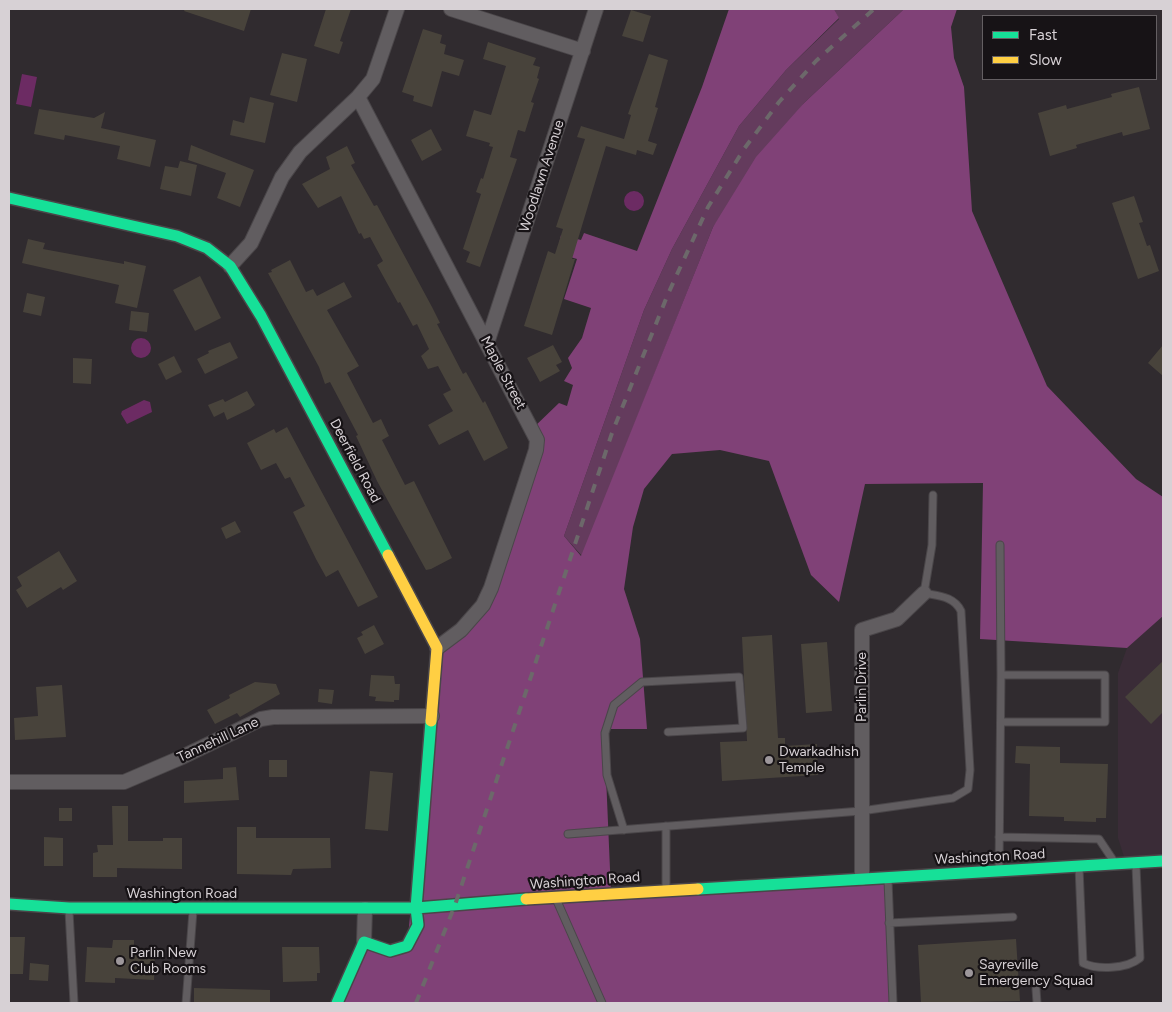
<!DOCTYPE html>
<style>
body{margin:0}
#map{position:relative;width:1172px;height:1012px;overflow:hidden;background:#302b2f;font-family:Figtree,sans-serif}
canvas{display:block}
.frame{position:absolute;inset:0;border:10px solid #d7d1d5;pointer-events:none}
.legend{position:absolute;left:982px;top:15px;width:175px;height:65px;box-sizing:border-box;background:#171316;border:1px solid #645f62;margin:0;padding:6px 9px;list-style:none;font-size:15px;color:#d7d1d5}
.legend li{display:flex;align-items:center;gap:10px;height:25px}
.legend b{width:25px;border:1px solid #645f62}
</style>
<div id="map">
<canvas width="1172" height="1012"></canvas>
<div class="frame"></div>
<ul class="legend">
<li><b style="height:6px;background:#16e098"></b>Fast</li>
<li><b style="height:6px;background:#ffcf43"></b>Slow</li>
</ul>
</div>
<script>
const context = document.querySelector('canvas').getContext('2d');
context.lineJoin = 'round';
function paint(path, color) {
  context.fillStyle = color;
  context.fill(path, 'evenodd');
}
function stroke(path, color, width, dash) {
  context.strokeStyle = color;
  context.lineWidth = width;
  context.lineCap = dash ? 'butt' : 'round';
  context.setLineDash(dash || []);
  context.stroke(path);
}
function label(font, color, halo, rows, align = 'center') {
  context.font = font + ' Figtree,sans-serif';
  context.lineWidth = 4.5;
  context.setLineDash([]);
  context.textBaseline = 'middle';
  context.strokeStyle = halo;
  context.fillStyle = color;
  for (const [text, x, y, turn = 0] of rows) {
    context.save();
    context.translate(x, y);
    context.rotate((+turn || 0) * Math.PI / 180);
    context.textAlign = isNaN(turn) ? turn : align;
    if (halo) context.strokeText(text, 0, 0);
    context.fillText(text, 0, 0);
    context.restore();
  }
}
paint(new Path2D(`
 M1163,616v245l-37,2 -8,-25v-165l9,-25z`), '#3a2c37');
paint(new Path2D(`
 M834,9h70l-100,94 -91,124 -131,329 -18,-20 80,-226 28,-61 67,-123 47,-56 53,-51z`), '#643b5d');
paint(new Path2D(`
 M729,9h105l5,9 -53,52 -47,56 -67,123 -28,61 -80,226 17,20 132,-329 43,-70 48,-54 100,-94h53l-6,18 3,31 10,29 8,124 75,175 89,93 27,18v119l-36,32 -147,-9 3,-156 -118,1 -26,118 -28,-27 -42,-114 -49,-11 -48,4 -28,35 -11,38 -9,62 16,50 7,90h-43l7,164 276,-16 3,126h-553l27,-61 43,4 30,-298 38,-32 61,-166 -4,-21 27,-26 8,3 6,-21 -9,-4 8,-13 -4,-10 14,-20 9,-30 -27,-9 13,-40 -20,-6 4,-18 20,5 3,-7 53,18 65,-164z`), '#804177');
paint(new Path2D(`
 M22,74l15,3 -6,30 -15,-3z
 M624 201a10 10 0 1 1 20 0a10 10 0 1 1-20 0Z
 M131 348a10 10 0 1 1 20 0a10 10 0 1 1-20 0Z
 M144,400l6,2 2,10 -25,12 -6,-10 1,-3z`), '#6c2b63');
paint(new Path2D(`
 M185,9h66l-7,22 -60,-20z
 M326,9h25l-11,32 3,1 -4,12 -25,-8z
 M631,10l20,6 -8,26 -21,-6z
 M423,29l19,6 -2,8 6,2 -2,9 20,6 -5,16 -17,-5 -10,36 -19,-6 1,-5 -12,-4z
 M488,42l48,16 -3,7 7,2 -3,11 2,1 -8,23 3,1 -9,29 -7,-2 -8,27 7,2 -37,108 -14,-5 4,-10 -7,-3 18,-55 -5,-2 5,-14 2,1 10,-32 -4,-1 1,-3 -24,-7 8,-26 17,5 15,-49 -23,-7z
 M282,53l25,6 -10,43 -27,-7z
 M649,54l19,6 -13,47 3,1 -10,33 9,3 -4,11 -16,-5 -1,5 -30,-9 -34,113h3l-23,76 -28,-9 24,-75 7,3 8,-25 -7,-2 29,-88 -8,-2 4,-11 43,13 7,-24 -3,-1z
 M1139,87l11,42 -27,7 -1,-4 -46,13 1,3 -27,8 -12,-43 28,-8 1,4 45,-12 -1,-3z
 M250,97l24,6 -9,40 -35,-8 3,-15 11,3z
 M39,109l55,9 11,-6 -4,16 55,12 -6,27 -33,-8 3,-13 -55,-11 -1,5 -30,-6z
 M431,129l11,21 -20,11 -11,-21z
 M191,145l63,25 -14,37 -23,-9 9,-25 -38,-13z
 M347,146l8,17 -4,2 23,41 3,-1 55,102 8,16 -3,1 26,50 3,-2 17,31 2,-2 23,47 -24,13 -16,-31 -29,15 -11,-20 25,-14 -10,-17 8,-4 -13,-24 -10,3 -7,-13 8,-7 -12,-25 -4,2 -13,-24 -2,1 -21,-38 6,-4 -13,-24 -6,2 -3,-6 -2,1 -18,-38 -23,12 -16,-24 28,-15 -4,-12z
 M180,161l17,4 -6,31 -31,-7 5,-23 13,2z
 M1134,196l9,26 -4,1 8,23 3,-1 9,26 -21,8 -26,-76z
 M28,239l17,4 -2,6 81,15v-3l22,5 -9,42 -22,-5 4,-18 -97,-22z
 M290,260l16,32 7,-3 4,7 27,-14 8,15 -25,13 32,56 -12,7 26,50 8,-4 8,17 -7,4 23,45 9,-4 38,77 -21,11 -5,1 -49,-89 -21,-45 2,-1 -28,-53 -5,2 -6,-17 -51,-94 4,-1 -1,-2z
 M200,276l21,42 -26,13 -22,-41z
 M27,293l18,4 -4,19 -18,-4z
 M131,311l18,2 -2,19 -18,-2z
 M230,342l8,16 -33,16 -8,-15 12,-6 -1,-2z
 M553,345l9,17 -6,3 4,6 -20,11 -13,-24z
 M1163,345v31l-15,-13z
 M174,356l8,16 -16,8 -8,-16z
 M73,358l19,1 -1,25 -18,-1z
 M247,391l8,14 -5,4 -23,11 -3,-8 -10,5 -6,-12 15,-6 2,3z
 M287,427l91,170 -20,10 -20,-37 -12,7 -10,-18 -23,-47 12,-6 -15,-29 -5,2 -9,-16 -15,7 -14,-27 27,-14 2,4z
 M235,521l6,11 -15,7 -5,-11z
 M59,551l18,30 -14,9 -2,-3 -34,21 -11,-18 6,-4 -5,-9z
 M374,625l10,19 -19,10 -8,-16 6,-3 -2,-3z
 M772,635l6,103h7v8l32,-2 1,31 -96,6 -2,-39 27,-1 -5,-104z
 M827,642l5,69 -26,2 -5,-69z
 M1163,661v51l-12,12 -26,-27z
 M371,675l23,1 1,8h5l-1,16h-5v2l-19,-1 1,-4 -7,-1z
 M255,682l21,2 4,10 -40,23 -3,-4 -22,11 -8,-14 23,-12 -1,-3z
 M62,685l4,52 -51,3 -1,-22 24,-2 -2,-29z
 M319,689l15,1 -2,14 -14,-2z
 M1016,746l44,1v16l48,1 -2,54h-10v4l-32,-1v-4l-35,-1 1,-52 -15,-1z
 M269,760h18v17h-18z
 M236,767l3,33 -55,3v-22l39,-2v-11z
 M370,771l23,2 -5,58 -23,-2z
 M112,806h16v35h35v-3h19v31l-65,-1v9h-24v-24l5,-1 -1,-7h16z
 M59,808h13v13h-13z
 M237,827h19v11h74l1,30 -38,1 -2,6 -54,-1z
 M44,837l19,1v28h-19z
 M9,937h16l-2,37h-13z
 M1016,939l4,62 -99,2 -3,-58z
 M113,940h21v8l21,1 -1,31 -39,-2v5l-30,-1 2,-35 25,1z
 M282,947h37l1,26h-3v8l-34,1z
 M30,963l19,2 -1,16 -19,-1z
 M194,988l76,2v13h-76z`), '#48433b');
const lane = new Path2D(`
 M1000,545l1,130
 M666,826v61
 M624,830l-17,-55 -2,-42 9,-28 28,-23 97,-5 4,51 -75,4
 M568,834l293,-23 92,-13 15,-9 2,-19 -9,-159c-7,-15 -23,-15 -37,-18l8,-48 1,-50
 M999,837l100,2 14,21
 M1079,867l4,96c14,7 44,6 57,-5l-4,-92
 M999,869l2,-194h104v47h-104
 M888,880l5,123
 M557,901l45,102
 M69,911l5,92
 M889,923l124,-6
 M1036,989l1,14
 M186,1003l7,-92`);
const street = new Path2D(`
 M451,9l132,42
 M358,97l179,343 -1,10 -45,138 -8,17 -22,25 -24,18
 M230,266l21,-23 31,-66 18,-25 58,-55 15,-18 24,-70
 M487,343l109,-334
 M9,782h115l56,-24 81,-39 12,-2 159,-1
 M862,878v-248l35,-11 27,-26
 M364,942l1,-33`);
const fast = new Path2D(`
 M9,198l168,38 30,12 23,18 31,50 127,239
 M698,889l465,-28
 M9,904l60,4h347l110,-9
 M337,1003l27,-61 26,9 17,-5 11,-21 -2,-17 15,-187`);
const slow = new Path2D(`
 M388,555l49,93 -6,73
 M526,899l172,-10`);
stroke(lane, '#4a4649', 9);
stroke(street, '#4a4649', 16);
stroke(fast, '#4a4649', 14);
stroke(slow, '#4a4649', 14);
stroke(lane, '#615d60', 7);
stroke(street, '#615d60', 14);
stroke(fast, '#16e098', 11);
stroke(slow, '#ffcf43', 11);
stroke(new Path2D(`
 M416,1003l39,-98 157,-472 56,-139 40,-87 36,-58 35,-47 37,-41 58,-52`), '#6c686a', 4, [9, 9]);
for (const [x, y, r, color] of [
 [769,760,5,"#9d979b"],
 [120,961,5,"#9d979b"],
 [969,973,5,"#9d979b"]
]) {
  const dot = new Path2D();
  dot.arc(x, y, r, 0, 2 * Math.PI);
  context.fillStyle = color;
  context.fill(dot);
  stroke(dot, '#171316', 2);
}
label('14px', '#d7d1d5', '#171316', [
 ["Woodlawn Avenue",542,176,-72],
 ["Maple Street",503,373,62],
 ["Deerfield Road",355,461,62],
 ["Parlin Drive",862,687,-90],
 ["Tannehill Lane",218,740,-25],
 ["Washington Road",990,857,-3],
 ["Washington Road",585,881,-4],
 ["Washington Road",182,894]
]);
label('14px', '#d7d1d5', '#171316', [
 ["Dwarkadhish",779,752],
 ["Temple",779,768],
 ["Parlin New",130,953],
 ["Club Rooms",130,969],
 ["Sayreville",979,965],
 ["Emergency Squad",979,981]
], 'left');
</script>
